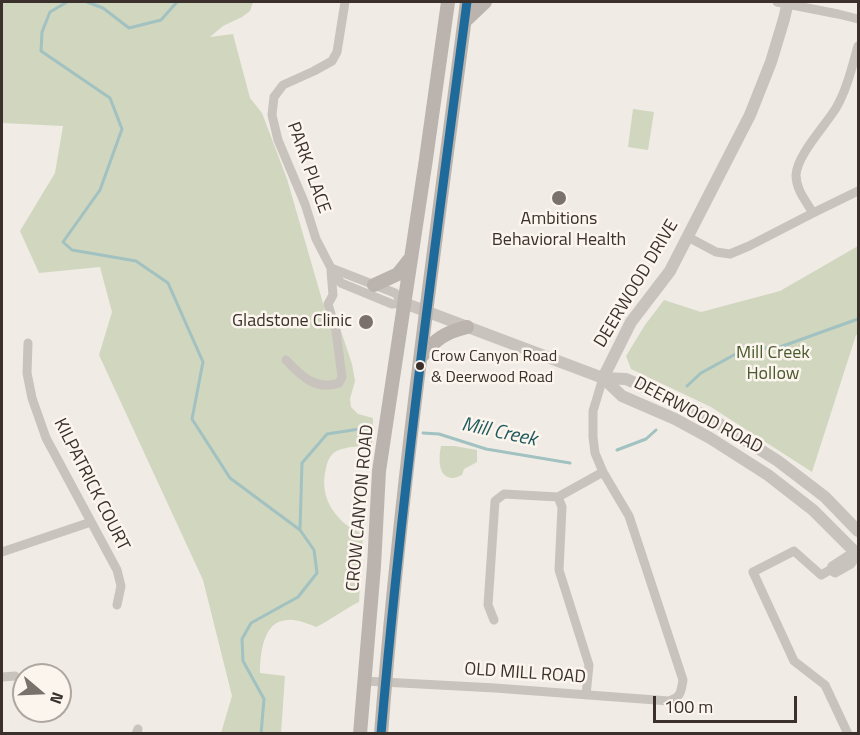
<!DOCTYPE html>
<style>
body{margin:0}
#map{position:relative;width:860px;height:735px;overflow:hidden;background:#f0ebe5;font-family:"Titillium Web",sans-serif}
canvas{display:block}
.frame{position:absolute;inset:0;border:3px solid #3b302b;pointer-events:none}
.north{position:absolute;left:12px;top:663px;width:60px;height:60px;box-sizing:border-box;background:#fbf5ee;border:2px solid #aea6a0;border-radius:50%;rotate:109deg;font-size:16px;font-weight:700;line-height:24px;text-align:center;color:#3b302b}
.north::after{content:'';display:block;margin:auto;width:21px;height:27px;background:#7a716c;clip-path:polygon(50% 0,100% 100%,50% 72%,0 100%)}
.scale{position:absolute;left:653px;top:696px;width:144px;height:27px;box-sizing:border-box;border:3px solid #3b302b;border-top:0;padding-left:8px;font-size:18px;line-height:21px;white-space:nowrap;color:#3b302b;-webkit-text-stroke:4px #fbf5ee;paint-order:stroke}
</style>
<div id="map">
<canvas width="860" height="735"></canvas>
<div class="frame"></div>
<div class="north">N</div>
<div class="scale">100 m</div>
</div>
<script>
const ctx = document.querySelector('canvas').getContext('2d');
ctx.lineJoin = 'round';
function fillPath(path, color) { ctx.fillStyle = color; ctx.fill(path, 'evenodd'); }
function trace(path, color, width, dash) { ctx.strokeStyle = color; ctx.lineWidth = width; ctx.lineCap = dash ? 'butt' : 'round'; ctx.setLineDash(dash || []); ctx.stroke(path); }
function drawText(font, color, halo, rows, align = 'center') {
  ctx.font = font + ' "Titillium Web",sans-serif'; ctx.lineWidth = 5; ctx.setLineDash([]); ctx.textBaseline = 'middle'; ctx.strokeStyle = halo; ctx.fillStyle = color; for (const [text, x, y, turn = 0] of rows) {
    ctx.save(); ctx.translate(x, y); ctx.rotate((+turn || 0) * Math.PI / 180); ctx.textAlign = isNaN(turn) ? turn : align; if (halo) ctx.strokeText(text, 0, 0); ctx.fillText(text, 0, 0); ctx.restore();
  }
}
const green = new Path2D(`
 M2 2H253L250 11 242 17 223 26 210 37 233 34 250 98 262 113 287 179 325 310 339 325 352 364 355 381 350 399 351 407 358 414 373 418 372 447C360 446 345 446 335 452 330 455 327 462 326 468 321 487 326 505 340 519 346 526 354 530 363 534L359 602C344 609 331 620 316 627 308 624 297 619 288 620 263 620 260 654 260 673L285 676 281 733H221L232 696 203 580 99 355 112 312 100 267 39 273 20 231 55 173 63 126 3 123 2 120Z
 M633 109 654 112 648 150 628 147Z
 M858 246V334L856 335 812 472 711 407 631 369 626 356 645 325 664 300 701 312 780 291Z
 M441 446H454L477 450V462L464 469 462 475C459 476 455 478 452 478 437 477 439 456 441 446Z`);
const stream = new Path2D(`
 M67 2 50 12 42 32 41 51 110 98 122 129 100 190 63 242 72 250 136 261 168 283 203 362 192 419 230 478 300 530 314 550 317 573 298 597 251 623 242 639 243 661 264 699 261 734
 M87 2 103 8 129 28 161 20 177 2
 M687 386 701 373 743 350 780 347 858 319
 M423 433 439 434 486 449 570 463
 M617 450 646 439 656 430
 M300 529 302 463 327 434 366 428H373`);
const minor = new Path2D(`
 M345 2 337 52 332 61 314 71 283 85 274 97 272 115 278 140 305 204 316 239 331 268 341 283 392 304 404 303
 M777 2 838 14 858 19
 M813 213C806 201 796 190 796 175 797 155 825 126 836 108 847 89 852 67 858 46
 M688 237 716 252 730 254 749 246 813 213 858 191
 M331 268 395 293 404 303
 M28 343 27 373 32 398 46 438 117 570 121 586 117 605
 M286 360C301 376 316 391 339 383L342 377 336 331 328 304 333 295 331 271
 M558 497 562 507 559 570 589 665 586 695
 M2 552 91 522
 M830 570 835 573 851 564 858 554
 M494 620 488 605 495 501 504 494 558 497 603 472
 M2 677 15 676
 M364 681 495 688 669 701C681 697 681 692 683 680L629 516 603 472 595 453 593 437V411L603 378
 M136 734 138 729
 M848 734 825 685 794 661 753 572 794 551 821 575 830 570 832 566 849 555 855 557`);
const tertiary = new Path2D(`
 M404 303 603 378 626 379 683 404 718 423 778 461 825 497 858 531
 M603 378 631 322 670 271 750 115 771 62 784 19 788 2
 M603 378 622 396 675 419 710 438 768 475 813 510 858 555`);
const secondary = new Path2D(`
 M465 21 485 2
 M374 285 398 274 409 260
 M421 357C435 339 446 332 467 327
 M360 734 374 566 379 471 426 159 448 2
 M381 734C400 488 435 245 467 2`);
const bus1 = new Path2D(`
 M381 734C402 489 435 245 467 2`);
const markers = [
 [559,198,8,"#7a716c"],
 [366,322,8,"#7a716c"],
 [420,366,5,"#3b302b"]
];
const busNames = [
 ["Crow Canyon Road",431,357],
 ["& Deerwood Road",431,378]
];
const streetNames = [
 ["PARK PLACE",308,168,70],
 ["DEERWOOD DRIVE",637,284,-59],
 ["DEERWOOD ROAD",698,416,28],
 ["KILPATRICK COURT",91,485,63],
 ["CROW CANYON ROAD",361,508,-85],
 ["OLD MILL ROAD",525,674,4]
];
const poiNames = [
 ["Ambitions",559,220],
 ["Behavioral Health",559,241],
 ["Gladstone Clinic",352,322,"right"]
];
const parkNames = [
 ["Mill Creek",773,354],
 ["Hollow",773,375]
];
const waterNames = [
 ["Mill Creek",499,433,12]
];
fillPath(green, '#d1d6bf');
trace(stream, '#a1c2c1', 3);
trace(minor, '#c9c3be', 9);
trace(tertiary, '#c9c3be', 12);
trace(secondary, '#bab3ae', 14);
trace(bus1, '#1e6b9b', 9);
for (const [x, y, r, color] of markers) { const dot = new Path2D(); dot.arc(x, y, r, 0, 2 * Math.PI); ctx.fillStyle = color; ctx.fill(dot); trace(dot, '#fbf5ee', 2); }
drawText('16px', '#3b302b', '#fbf5ee', busNames, 'left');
drawText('18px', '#3b302b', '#fbf5ee', streetNames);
drawText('18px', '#3b302b', '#fbf5ee', poiNames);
drawText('18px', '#4a5a2e', '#fbf5ee', parkNames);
drawText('italic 20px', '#1f5a5e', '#fbf5ee', waterNames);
</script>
